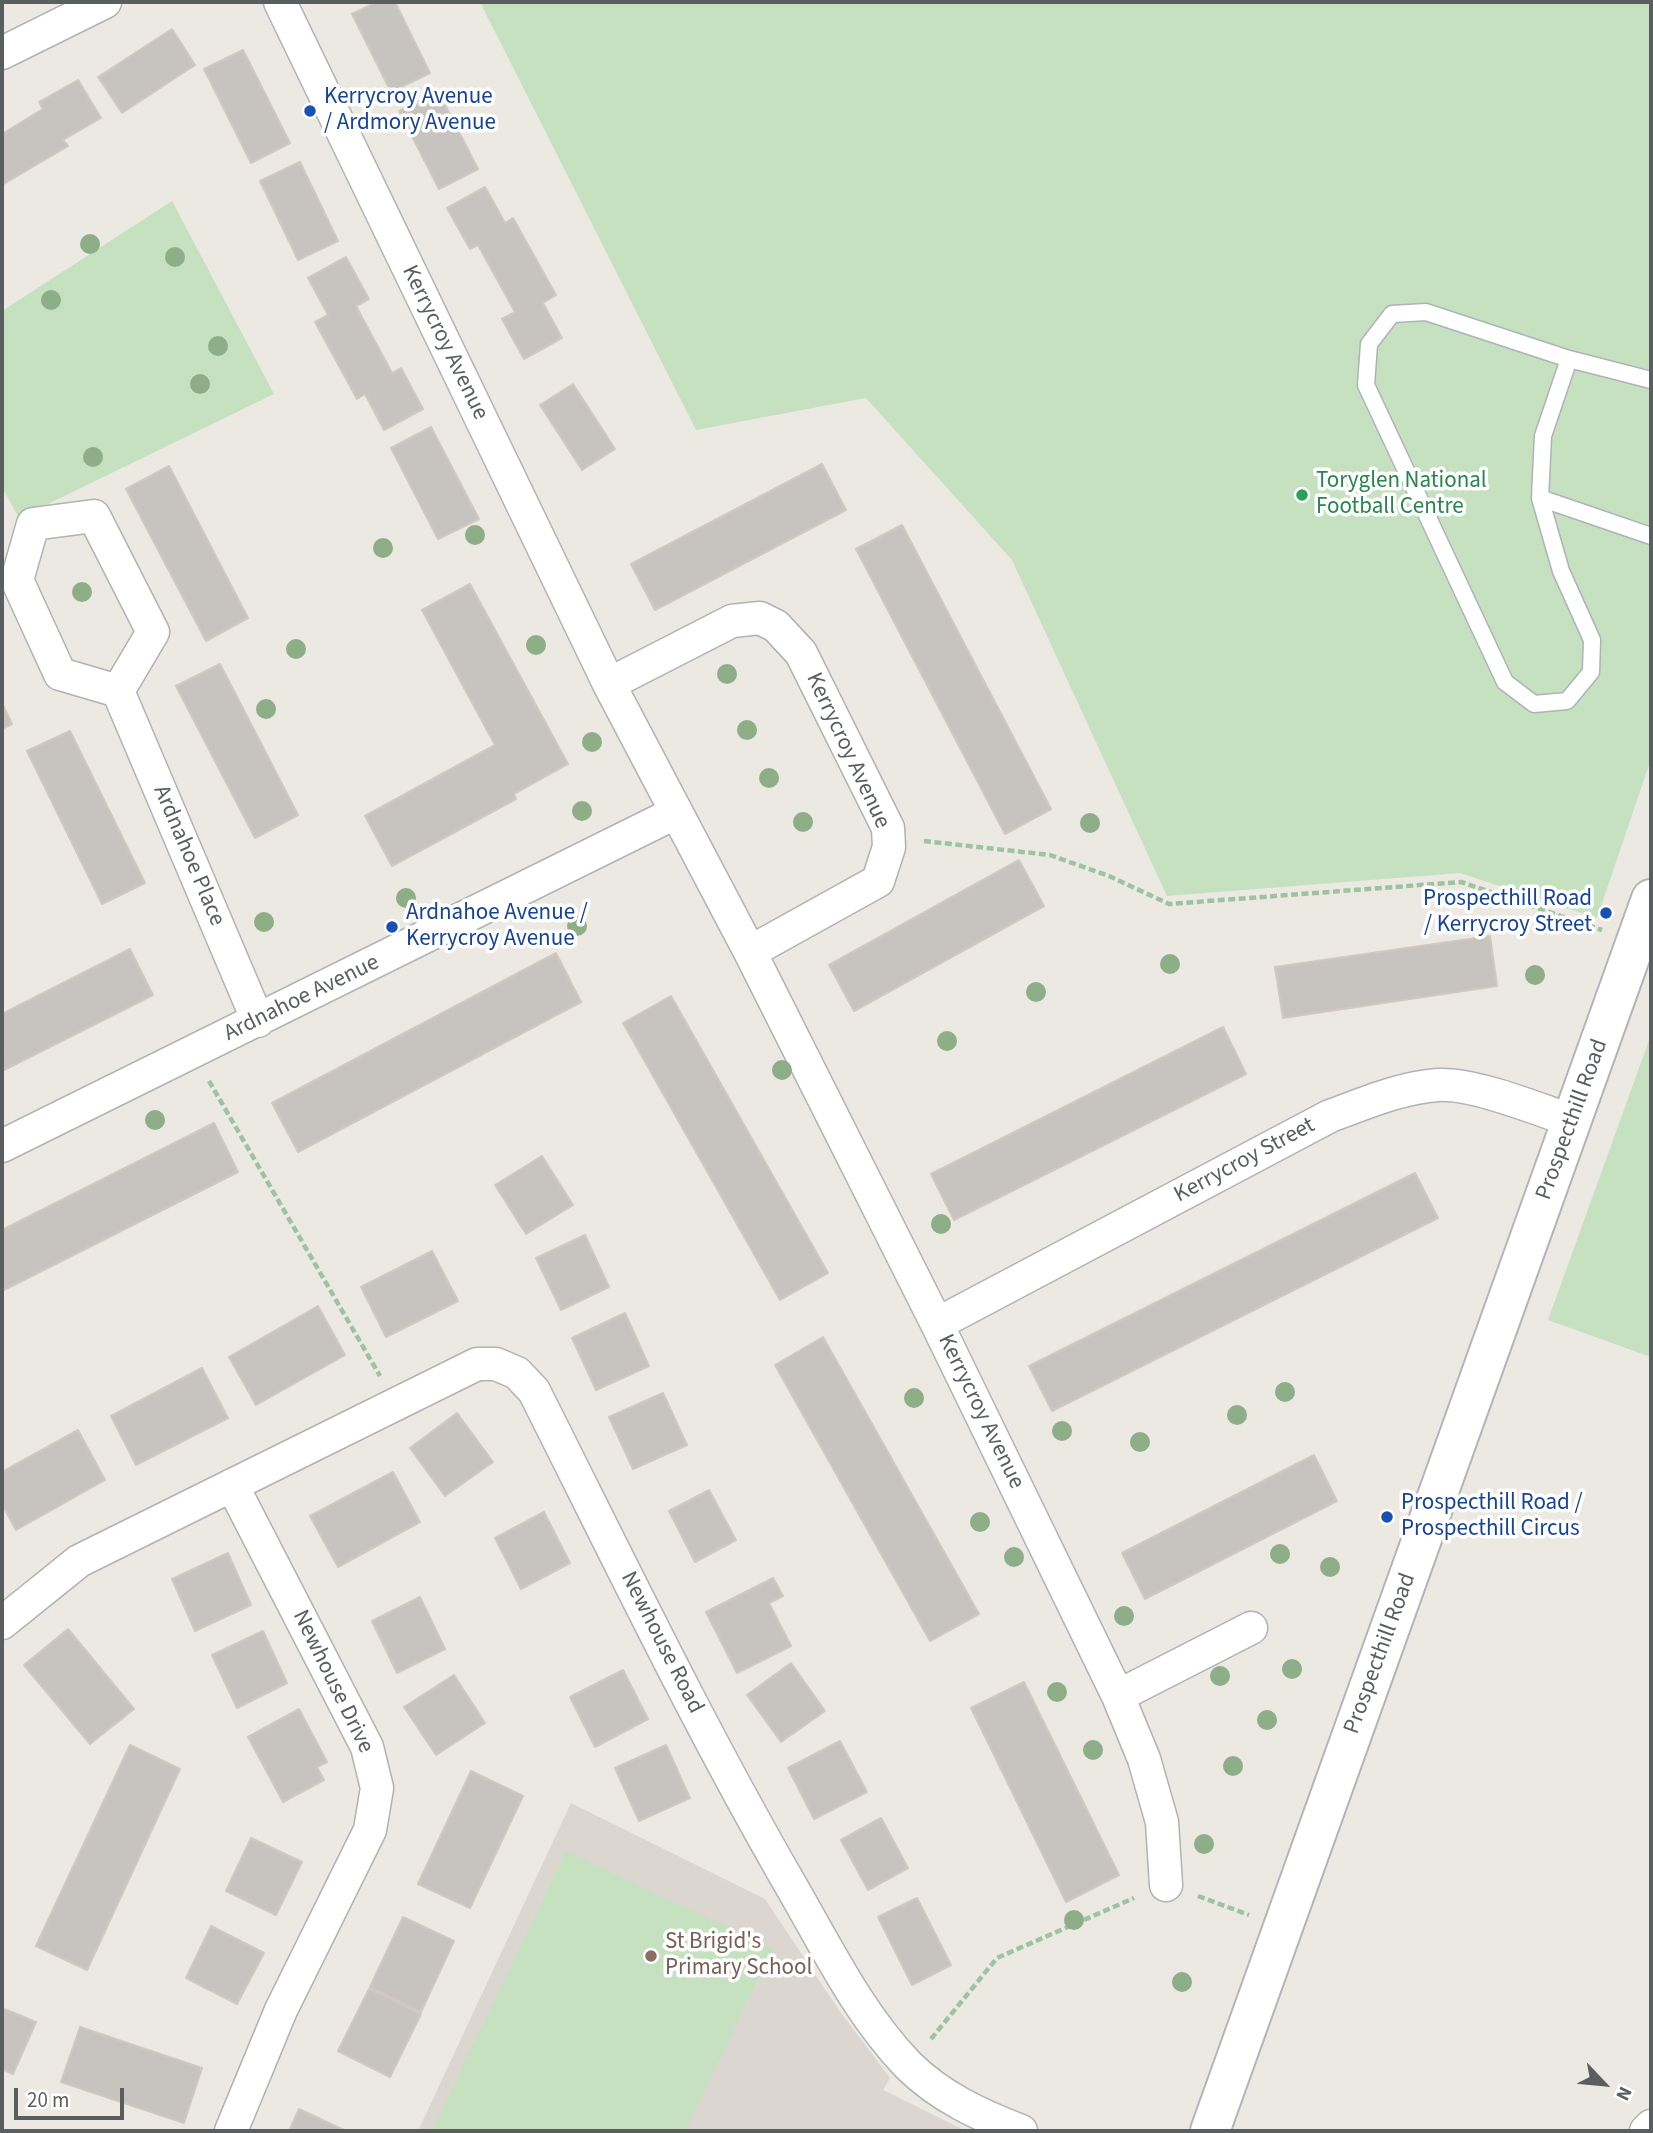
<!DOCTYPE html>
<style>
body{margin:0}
#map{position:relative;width:1653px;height:2133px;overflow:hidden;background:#ece8e2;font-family:"Source Sans 3",sans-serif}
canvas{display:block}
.frame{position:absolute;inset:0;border:4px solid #5a5e61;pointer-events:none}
.north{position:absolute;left:1569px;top:2049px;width:70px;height:70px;-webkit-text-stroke:5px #fff;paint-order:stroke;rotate:116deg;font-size:19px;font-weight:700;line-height:28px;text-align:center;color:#5a5e61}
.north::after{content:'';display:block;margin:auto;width:24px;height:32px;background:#5a5e61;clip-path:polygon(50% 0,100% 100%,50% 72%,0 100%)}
.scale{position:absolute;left:14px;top:2088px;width:110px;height:32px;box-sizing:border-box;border:4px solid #5a5e61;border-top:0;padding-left:9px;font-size:21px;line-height:24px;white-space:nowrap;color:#5a5e61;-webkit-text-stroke:5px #fff;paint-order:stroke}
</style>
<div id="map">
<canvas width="1653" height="2133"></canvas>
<div class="frame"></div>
<div class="north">N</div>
<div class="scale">20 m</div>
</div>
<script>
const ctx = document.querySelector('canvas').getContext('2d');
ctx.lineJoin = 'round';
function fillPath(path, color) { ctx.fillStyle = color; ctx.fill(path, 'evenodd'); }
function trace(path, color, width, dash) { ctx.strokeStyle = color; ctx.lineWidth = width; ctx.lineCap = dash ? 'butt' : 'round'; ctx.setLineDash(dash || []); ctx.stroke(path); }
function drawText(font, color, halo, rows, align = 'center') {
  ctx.font = font + ' "Source Sans 3",sans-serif'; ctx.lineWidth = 7; ctx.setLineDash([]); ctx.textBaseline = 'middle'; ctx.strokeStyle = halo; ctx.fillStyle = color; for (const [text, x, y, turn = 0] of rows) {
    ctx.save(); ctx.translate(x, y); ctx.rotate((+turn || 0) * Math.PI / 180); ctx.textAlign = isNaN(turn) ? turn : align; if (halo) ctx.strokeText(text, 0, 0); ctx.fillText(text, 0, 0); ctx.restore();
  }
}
const education = new Path2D(`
 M571 1803 765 1899 841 2013 890 2078 883 2090 966 2131H418Z`);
const green = new Path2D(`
 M480 2H1651V759L1597 918 1460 873 1167 896 1012 560 866 398 696 430Z
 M172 201 274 394 19 518 2 487V311Z
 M1651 1035V1357L1548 1320Z
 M566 1851 772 1949 685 2131H432Z`);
const building = new Path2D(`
 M377 2H395L430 73 391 92 352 14Z
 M172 29 195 65 122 113 98 77Z
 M243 50 290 143 251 163 204 69Z
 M78 80 101 118 63 140 68 146 2 185V134L43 109 39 102Z
 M438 91 478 169 439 189 399 111Z
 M300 162 338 241 298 260 260 181Z
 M485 187 505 223 513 218 556 295 543 303 562 338 524 359 502 319 515 312 478 245 470 249 447 208Z
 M346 257 369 299 356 306 392 373 401 368 423 409 384 430 365 394 357 399 315 322 328 315 308 278Z
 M573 384 615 449 582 470 540 405Z
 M431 427 479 519 438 539 391 448Z
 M822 464 846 510 655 610 631 564Z
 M169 466 248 618 206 641 126 489Z
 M902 525 1051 809 1005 834 856 549Z
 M470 584 568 764 514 794 516 799 392 866 365 816 495 745 422 610Z
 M220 664 298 815 255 838 176 686Z
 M2 703 12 724 2 729Z
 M70 731 145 883 102 904 27 751Z
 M1019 860 1044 906 854 1011 829 965Z
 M1490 936 1497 986 1283 1018 1275 967Z
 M130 949 153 995 4 1070 2 1014Z
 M556 953 581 1002 298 1152 272 1103Z
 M671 996 828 1273 780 1300 623 1023Z
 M1223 1027 1246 1074 954 1220 931 1174Z
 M214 1123 238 1172 2 1291V1230Z
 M542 1156 573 1205 526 1234 495 1185Z
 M1415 1173 1438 1218 1052 1411 1029 1366Z
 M585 1235 609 1287 561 1310 536 1258Z
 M432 1251 458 1301 386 1337 361 1287Z
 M318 1306 345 1355 256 1405 229 1357Z
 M625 1313 649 1366 596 1390 572 1338Z
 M823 1337 979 1614 930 1641 775 1365Z
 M202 1368 228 1418 136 1465 111 1416Z
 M663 1393 687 1445 633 1469 609 1417Z
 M457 1413 493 1462 445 1496 410 1448Z
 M78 1430 105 1480 16 1530 2 1504V1472Z
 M1314 1455 1337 1501 1145 1599 1122 1553Z
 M393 1472 420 1522 338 1567 310 1516Z
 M709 1490 736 1540 695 1562 669 1511Z
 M544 1512 570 1563 521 1589 495 1538Z
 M228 1553 251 1605 195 1631 172 1579Z
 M773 1578 783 1596 769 1603 791 1646 737 1673 706 1612Z
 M420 1597 445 1649 397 1673 372 1621Z
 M68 1629 134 1709 90 1744 24 1665Z
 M263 1631 287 1683 237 1708 212 1655Z
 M791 1663 825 1711 781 1742 747 1695Z
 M623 1670 648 1719 595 1747 570 1697Z
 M454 1675 485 1723 436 1755 404 1707Z
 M1024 1682 1119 1875 1066 1902 971 1708Z
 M299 1709 327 1762 317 1767 324 1780 283 1802 248 1737Z
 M840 1741 867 1792 814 1819 788 1768Z
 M130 1745 180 1769 87 1970 36 1946Z
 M666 1745 690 1798 639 1821 615 1768Z
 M471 1771 523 1796 470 1908 418 1884Z
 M881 1818 908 1868 868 1890 841 1840Z
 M251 1838 302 1862 276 1915 226 1891Z
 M917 1898 951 1965 912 1985 878 1917Z
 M403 1917 454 1941 421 2012 370 1987Z
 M211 1926 264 1953 237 2004 186 1978Z
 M369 1989 421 2014 390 2077 338 2051Z
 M2 2008 36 2022 13 2074 2 2069Z
 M80 2027 202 2068 184 2123 61 2082Z
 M299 2109 346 2131H289Z`);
const path = new Path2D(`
 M924 841 1050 855 1109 876 1169 904 1461 882 1602 930
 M209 1081 380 1376
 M1198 1896 1249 1915
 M931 2039 997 1958 1134 1898`);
const service = new Path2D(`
 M1569 359 1543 436 1540 498 1651 536
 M1540 498 1561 571 1592 640 1591 672 1567 701 1534 704 1505 682 1366 385 1369 344 1392 314 1426 312 1569 359 1651 380`);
const minor = new Path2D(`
 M280 2 609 684 750 952 937 1324 1118 1696 1144 1759 1162 1822 1166 1885
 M2 53 105 2
 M609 684 732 621 760 618 776 626 801 653 888 828 889 847 878 881 750 952
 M118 691 153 632 94 516 33 524 17 580 60 674 118 691 258 1021
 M2 1146 675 813
 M937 1324 1330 1116C1366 1103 1399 1088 1438 1085 1474 1083 1537 1109 1573 1121
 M2 1623 79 1561 477 1364H496L517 1373 534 1391C617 1556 697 1723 790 1884 826 1946 858 2013 908 2065 940 2097 980 2115 1021 2131
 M1118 1696 1251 1628
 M231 2131 281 2010 370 1830 377 1788 367 1747 232 1485
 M1646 2131 1651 2126`);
const secondary = new Path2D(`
 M1210 2131 1651 899`);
const trees = [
 [90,244],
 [175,257],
 [51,300],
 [218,346],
 [200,384],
 [93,457],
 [475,535],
 [383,548],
 [82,592],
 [536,645],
 [296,649],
 [727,674],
 [266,709],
 [747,730],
 [592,742],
 [769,778],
 [582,811],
 [803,822],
 [1090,823],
 [406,898],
 [264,922],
 [577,926],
 [1170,964],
 [1535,975],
 [1036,992],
 [947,1041],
 [782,1070],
 [155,1120],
 [941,1224],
 [1285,1392],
 [914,1398],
 [1237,1415],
 [1062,1431],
 [1140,1442],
 [980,1522],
 [1280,1554],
 [1014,1557],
 [1330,1567],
 [1124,1616],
 [1292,1669],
 [1220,1676],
 [1057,1692],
 [1267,1720],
 [1093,1750],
 [1233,1766],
 [1204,1844],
 [1074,1920],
 [1182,1982]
];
const markers = [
 [310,111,7,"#1a4fb4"],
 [1302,495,7,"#2e9e5b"],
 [1606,913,7,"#1a4fb4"],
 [392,927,7,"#1a4fb4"],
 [1387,1517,7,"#1a4fb4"],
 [651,1956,7,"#8d6e63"]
];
const transitNames = [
 ["Kerrycroy Avenue",324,98],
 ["/ Ardmory Avenue",324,124],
 ["Prospecthill Road",1592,900,"right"],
 ["/ Kerrycroy Street",1592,926,"right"],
 ["Ardnahoe Avenue /",406,914],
 ["Kerrycroy Avenue",406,940],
 ["Prospecthill Road /",1401,1504],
 ["Prospecthill Circus",1401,1530]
];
const streetNames = [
 ["Kerrycroy Avenue",444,343,64],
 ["Kerrycroy Avenue",847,751,65],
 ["Ardnahoe Place",188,856,67],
 ["Ardnahoe Avenue",302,999,-26],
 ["Prospecthill Road",1573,1120,-70],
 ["Kerrycroy Street",1245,1161,-28],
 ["Kerrycroy Avenue",980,1412,64],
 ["Newhouse Road",661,1643,63],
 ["Prospecthill Road",1381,1654,-70],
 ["Newhouse Drive",332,1682,64]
];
const leisureNames = [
 ["Toryglen National",1316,482],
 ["Football Centre",1316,508]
];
const educationNames = [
 ["St Brigid's",665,1943],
 ["Primary School",665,1969]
];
fillPath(education, '#dbd7d0');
fillPath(green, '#c5e1c0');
fillPath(building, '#c7c3bf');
trace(building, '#d0c9c1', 2);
trace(service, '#afb3b6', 19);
trace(minor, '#afb3b6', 35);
trace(secondary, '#b1b5b8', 42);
trace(path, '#9cc4a1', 4.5, [7, 3.5]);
trace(service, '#fff', 16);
trace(minor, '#fff', 32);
trace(secondary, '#fff', 38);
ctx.fillStyle = '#8eae87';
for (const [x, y] of trees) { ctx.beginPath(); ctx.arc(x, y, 10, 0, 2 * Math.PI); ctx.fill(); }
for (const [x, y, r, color] of markers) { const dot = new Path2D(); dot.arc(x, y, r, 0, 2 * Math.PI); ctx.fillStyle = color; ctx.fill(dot); trace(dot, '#fff', 2.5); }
drawText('23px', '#164399', '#fff', transitNames, 'left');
drawText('23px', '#5a5e61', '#fff', streetNames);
drawText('23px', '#27864d', '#fff', leisureNames, 'left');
drawText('23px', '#785e54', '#fff', educationNames, 'left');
</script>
